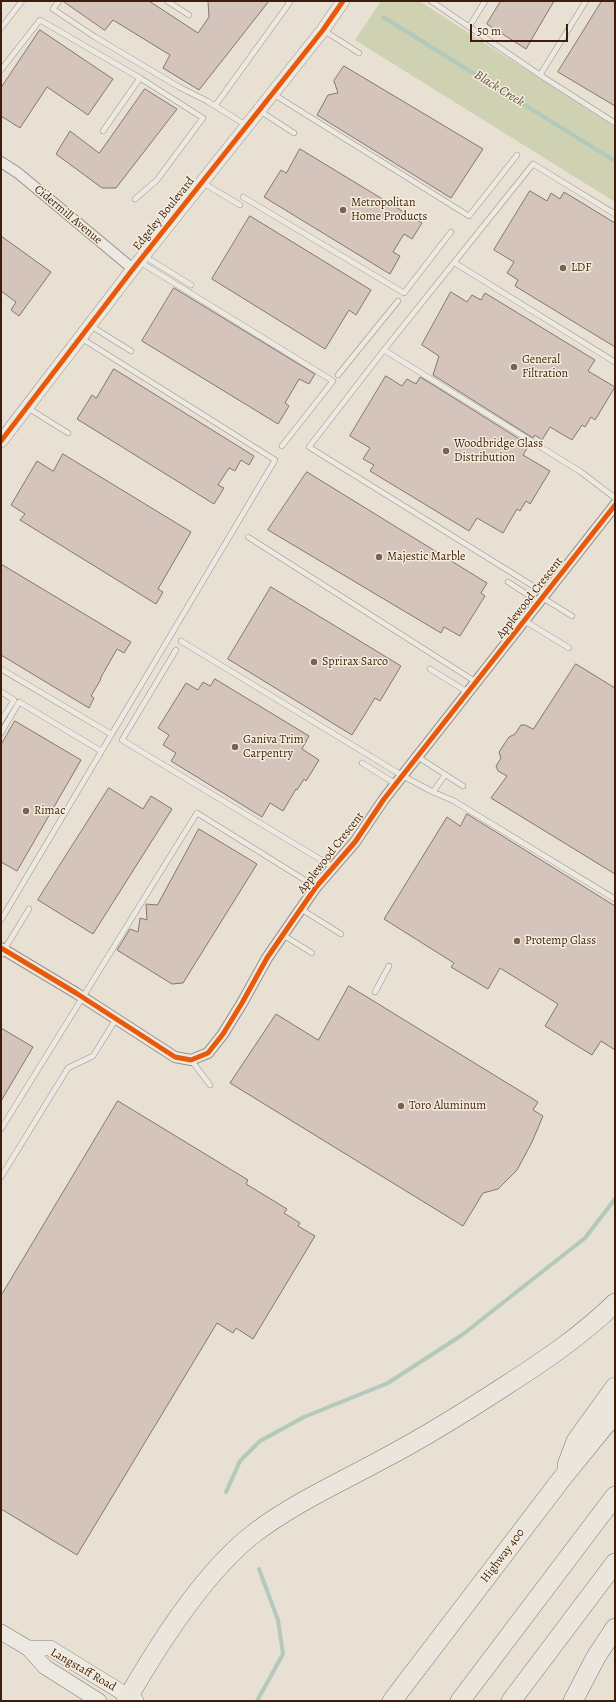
<!DOCTYPE html>
<style>
body{margin:0}
#map{position:relative;width:616px;height:1702px;overflow:hidden;background:#e7e0d3;font-family:Alegreya,serif}
canvas{display:block}
.frame{position:absolute;inset:0;border:2px solid #3e1e0b;pointer-events:none}
.scale{position:absolute;left:470px;top:24px;width:98px;height:18px;box-sizing:border-box;border:2px solid #3e1e0b;border-top:0;padding-left:5px;font-size:12px;line-height:14px;white-space:nowrap;color:#3e1e0b;-webkit-text-stroke:3px #f5eddd;paint-order:stroke}
</style>
<div id="map">
<canvas width="616" height="1702"></canvas>
<div class="frame"></div>
<div class="scale">50 m</div>
</div>
<script>
const ctx = document.querySelector('canvas').getContext('2d');
ctx.lineJoin = 'round';
function fillPath(path, color) { ctx.fillStyle = color; ctx.fill(path, 'evenodd'); }
function trace(path, color, width, dash) { ctx.strokeStyle = color; ctx.lineWidth = width; ctx.lineCap = dash ? 'butt' : 'round'; ctx.setLineDash(dash || []); ctx.stroke(path); }
function drawText(font, color, halo, rows, align = 'center') {
  ctx.font = font + ' Alegreya,serif'; ctx.lineWidth = 3; ctx.setLineDash([]); ctx.textBaseline = 'middle'; ctx.strokeStyle = halo; ctx.fillStyle = color; for (const [text, x, y, turn = 0] of rows) {
    ctx.save(); ctx.translate(x, y); ctx.rotate((+turn || 0) * Math.PI / 180); ctx.textAlign = isNaN(turn) ? turn : align; if (halo) ctx.strokeText(text, 0, 0); ctx.fillText(text, 0, 0); ctx.restore();
  }
}
const green = new Path2D(`
 M381 1H419L615 127V202L355 40Z`);
const stream = new Path2D(`
 M383 17 615 161
 M226 1492 240 1461 260 1441 304 1417 388 1383 462 1335 585 1238 615 1199
 M257 1701 283 1654 278 1620 259 1569`);
const building = new Path2D(`
 M63 1H149L198 33 209 17 208 1H269L199 90 163 68 170 55 113 20 105 30Z
 M501 1H554L526 49 487 24Z
 M602 1H615V106L558 72Z
 M40 30 113 79 88 115 47 87 20 128 1 116V88Z
 M344 66 483 149 451 198 317 115 328 95 338 93 334 81Z
 M145 89 177 109 116 188H102L56 154 70 131 99 153Z
 M300 149 422 223 412 239 404 234 393 252 400 256 390 274 264 197 281 170 286 173Z
 M530 191 547 201 551 193 560 199 564 192 615 223V347L515 286 518 280 507 273 514 262 494 250Z
 M250 216 371 290 356 315 349 310 325 349 212 279Z
 M1 236 51 272 19 316 11 310 16 302 1 291Z
 M174 288 315 374 309 384 299 379 285 403 289 406 278 424 142 341Z
 M451 292 467 302 472 295 481 300 485 293 595 360 588 371 615 387 595 420 591 417 585 427 582 425 572 440 550 427 542 440 535 435 533 438 433 375 439 356 422 345Z
 M114 369 254 456 249 465 241 460 235 471 229 468 218 485 224 488 214 504 77 419 92 395 96 398Z
 M386 376 402 386 407 379 416 384 420 377 430 383 529 445 523 455 550 471 530 504 526 501 520 511 517 509 503 533 477 518 469 531 370 471 374 465 363 459 370 448 350 436Z
 M63 454 191 532 158 589 163 592 156 604 20 520 25 514 11 505 37 461 53 471Z
 M307 472 487 583 481 593 485 596 460 636 444 627 441 633 268 530Z
 M1 564 131 642 124 653 117 649 100 679H101L91 696 94 698 89 708 1 655Z
 M271 587 401 666 380 701 375 698 352 735 228 659Z
 M576 664 615 688V874L491 798 507 776 498 771 496 766 501 758 499 752 509 737 515 734 521 725H525L533 729Z
 M215 679 309 736 302 749 319 760 306 781 304 779 297 790 296 789 283 811 270 803 262 817 171 761 176 753 163 745 169 735 158 728 186 683 198 690 203 682 210 686Z
 M15 721 81 760 17 871 1 862V745Z
 M109 788 143 809 151 796 172 809 93 934 38 900Z
 M467 814 615 906V1050L601 1041 592 1055 545 1026 558 1004 500 968 488 989 451 967 454 963 384 919 447 817 460 826Z
 M199 829 257 864 183 983 172 984 117 950 130 929 138 932 140 918 147 920 146 904 157 905Z
 M349 986 538 1102 533 1110 543 1116 532 1142 517 1170 498 1189 483 1193 463 1226 230 1083 276 1014 318 1040Z
 M1 1028 33 1047 1 1101Z
 M118 1101 248 1180 246 1184 287 1209 284 1213 300 1223 298 1226 315 1236 253 1339 236 1328 233 1333 217 1323 77 1555 1 1509V1296Z`);
const service = new Path2D(`
 M59 1 53 9 95 37 179 87 207 101 246 125
 M167 1 189 15
 M431 1 540 75
 M586 1 540 75 615 123
 M469 27 485 1
 M1 28 22 1
 M323 30 359 53
 M1 70 40 20 140 78 203 118 157 180 135 199
 M273 94 469 216 517 155
 M215 106 290 2 288 1
 M260 111 294 133
 M103 131 140 78
 M203 183 240 205
 M243 197 404 293 451 232
 M144 256 191 285
 M140 262 333 381 282 446
 M455 263 615 362
 M91 326 131 351
 M384 350 581 472 615 498
 M338 375 398 301
 M28 408 68 433
 M248 537 476 682
 M508 582 539 602
 M546 594 309 447 384 350 533 164 615 214
 M543 598 572 616
 M525 621 569 648
 M181 641 403 776 433 792 454 801 615 899
 M176 650 122 740 333 867
 M1 669 111 734
 M430 669 469 693
 M1 692 14 700 1 721
 M1 733 19 702 101 751
 M418 757 463 786
 M362 763 396 784
 M433 792 445 775
 M301 909 341 934
 M1 920 275 460 81 338
 M283 935 312 953
 M1 955 29 909
 M375 992 389 966
 M191 1060 210 1085
 M1 1129 197 813 316 887
 M1 1177 68 1068 93 1056 116 1019`);
const minor = new Path2D(`
 M1 162 18 173 133 269
 M1 948 76 993 175 1057 191 1060 208 1053 223 1034 242 1003 267 958 291 923 316 887 355 842 384 799 615 505`);
const tertiary = new Path2D(`
 M1 441 133 269 323 30 343 1`);
const secondary = new Path2D(`
 M1 1632 28 1648 45 1667 99 1701
 M28 1648H50L136 1701`);
const motorway = new Path2D(`
 M567 1465 576 1441 615 1387
 M126 1701C158 1645 202 1575 252 1535 290 1505 341 1482 383 1459 425 1437 465 1412 505 1386 544 1361 581 1336 615 1303
 M392 1701 563 1477 615 1413
 M460 1701 615 1496
 M511 1701 615 1563
 M573 1701 596 1657 615 1628`);
const cycleway = new Path2D(`
 M1 441 133 269 323 30 343 1
 M1 948 76 993 175 1057 191 1060 208 1053 223 1034 242 1003 267 958 291 923 316 887 355 842 384 799 615 505`);
const markers = [
 [343,210,4,"#796251"],
 [563,268,4,"#796251"],
 [514,367,4,"#796251"],
 [446,451,4,"#796251"],
 [379,557,4,"#796251"],
 [314,662,4,"#796251"],
 [235,747,4,"#796251"],
 [26,811,4,"#796251"],
 [517,941,4,"#796251"],
 [401,1106,4,"#796251"]
];
const poiNames = [
 ["Metropolitan",351,203],
 ["Home Products",351,217],
 ["LDF",571,268],
 ["General",522,360],
 ["Filtration",522,374],
 ["Woodbridge Glass",454,444],
 ["Distribution",454,458],
 ["Majestic Marble",387,557],
 ["Sprirax Sarco",322,662],
 ["Ganiva Trim",243,740],
 ["Carpentry",243,754],
 ["Rimac",34,811],
 ["Protemp Glass",525,941],
 ["Toro Aluminum",409,1106]
];
const streetNames = [
 ["Edgeley Boulevard",164,214,-51],
 ["Cidermill Avenue",68,215,40],
 ["Applewood Crescent",530,598,-52],
 ["Applewood Crescent",331,853,-52],
 ["Highway 400",503,1556,-53],
 ["Langstaff Road",83,1670,30]
];
const waterNames = [
 ["Black Creek",499,89,32]
];
fillPath(green, '#ced1b2');
trace(stream, '#b2c9bb', 4);
fillPath(building, '#d4c4bb');
trace(building, '#81786e', 1);
trace(service, '#9a9288', 6);
trace(minor, '#9a9288', 12);
trace(tertiary, '#9a9288', 14);
trace(secondary, '#81786e', 16);
trace(motorway, '#81786e', 20);
trace(service, '#ece8e2', 5);
trace(minor, '#ece8e2', 10);
trace(tertiary, '#ece8e2', 13);
trace(secondary, '#ece8e2', 15);
trace(motorway, '#eae5dd', 19);
trace(cycleway, '#e8590c', 5);
for (const [x, y, r, color] of markers) { const dot = new Path2D(); dot.arc(x, y, r, 0, 2 * Math.PI); ctx.fillStyle = color; ctx.fill(dot); trace(dot, '#f5eddd', 1.5); }
drawText('12px', '#3e1e0b', '#f5eddd', poiNames, 'left');
drawText('12px', '#3e1e0b', '#f5eddd', streetNames);
drawText('italic 13px', '#5a4e3d', '#f5eddd', waterNames);
</script>
